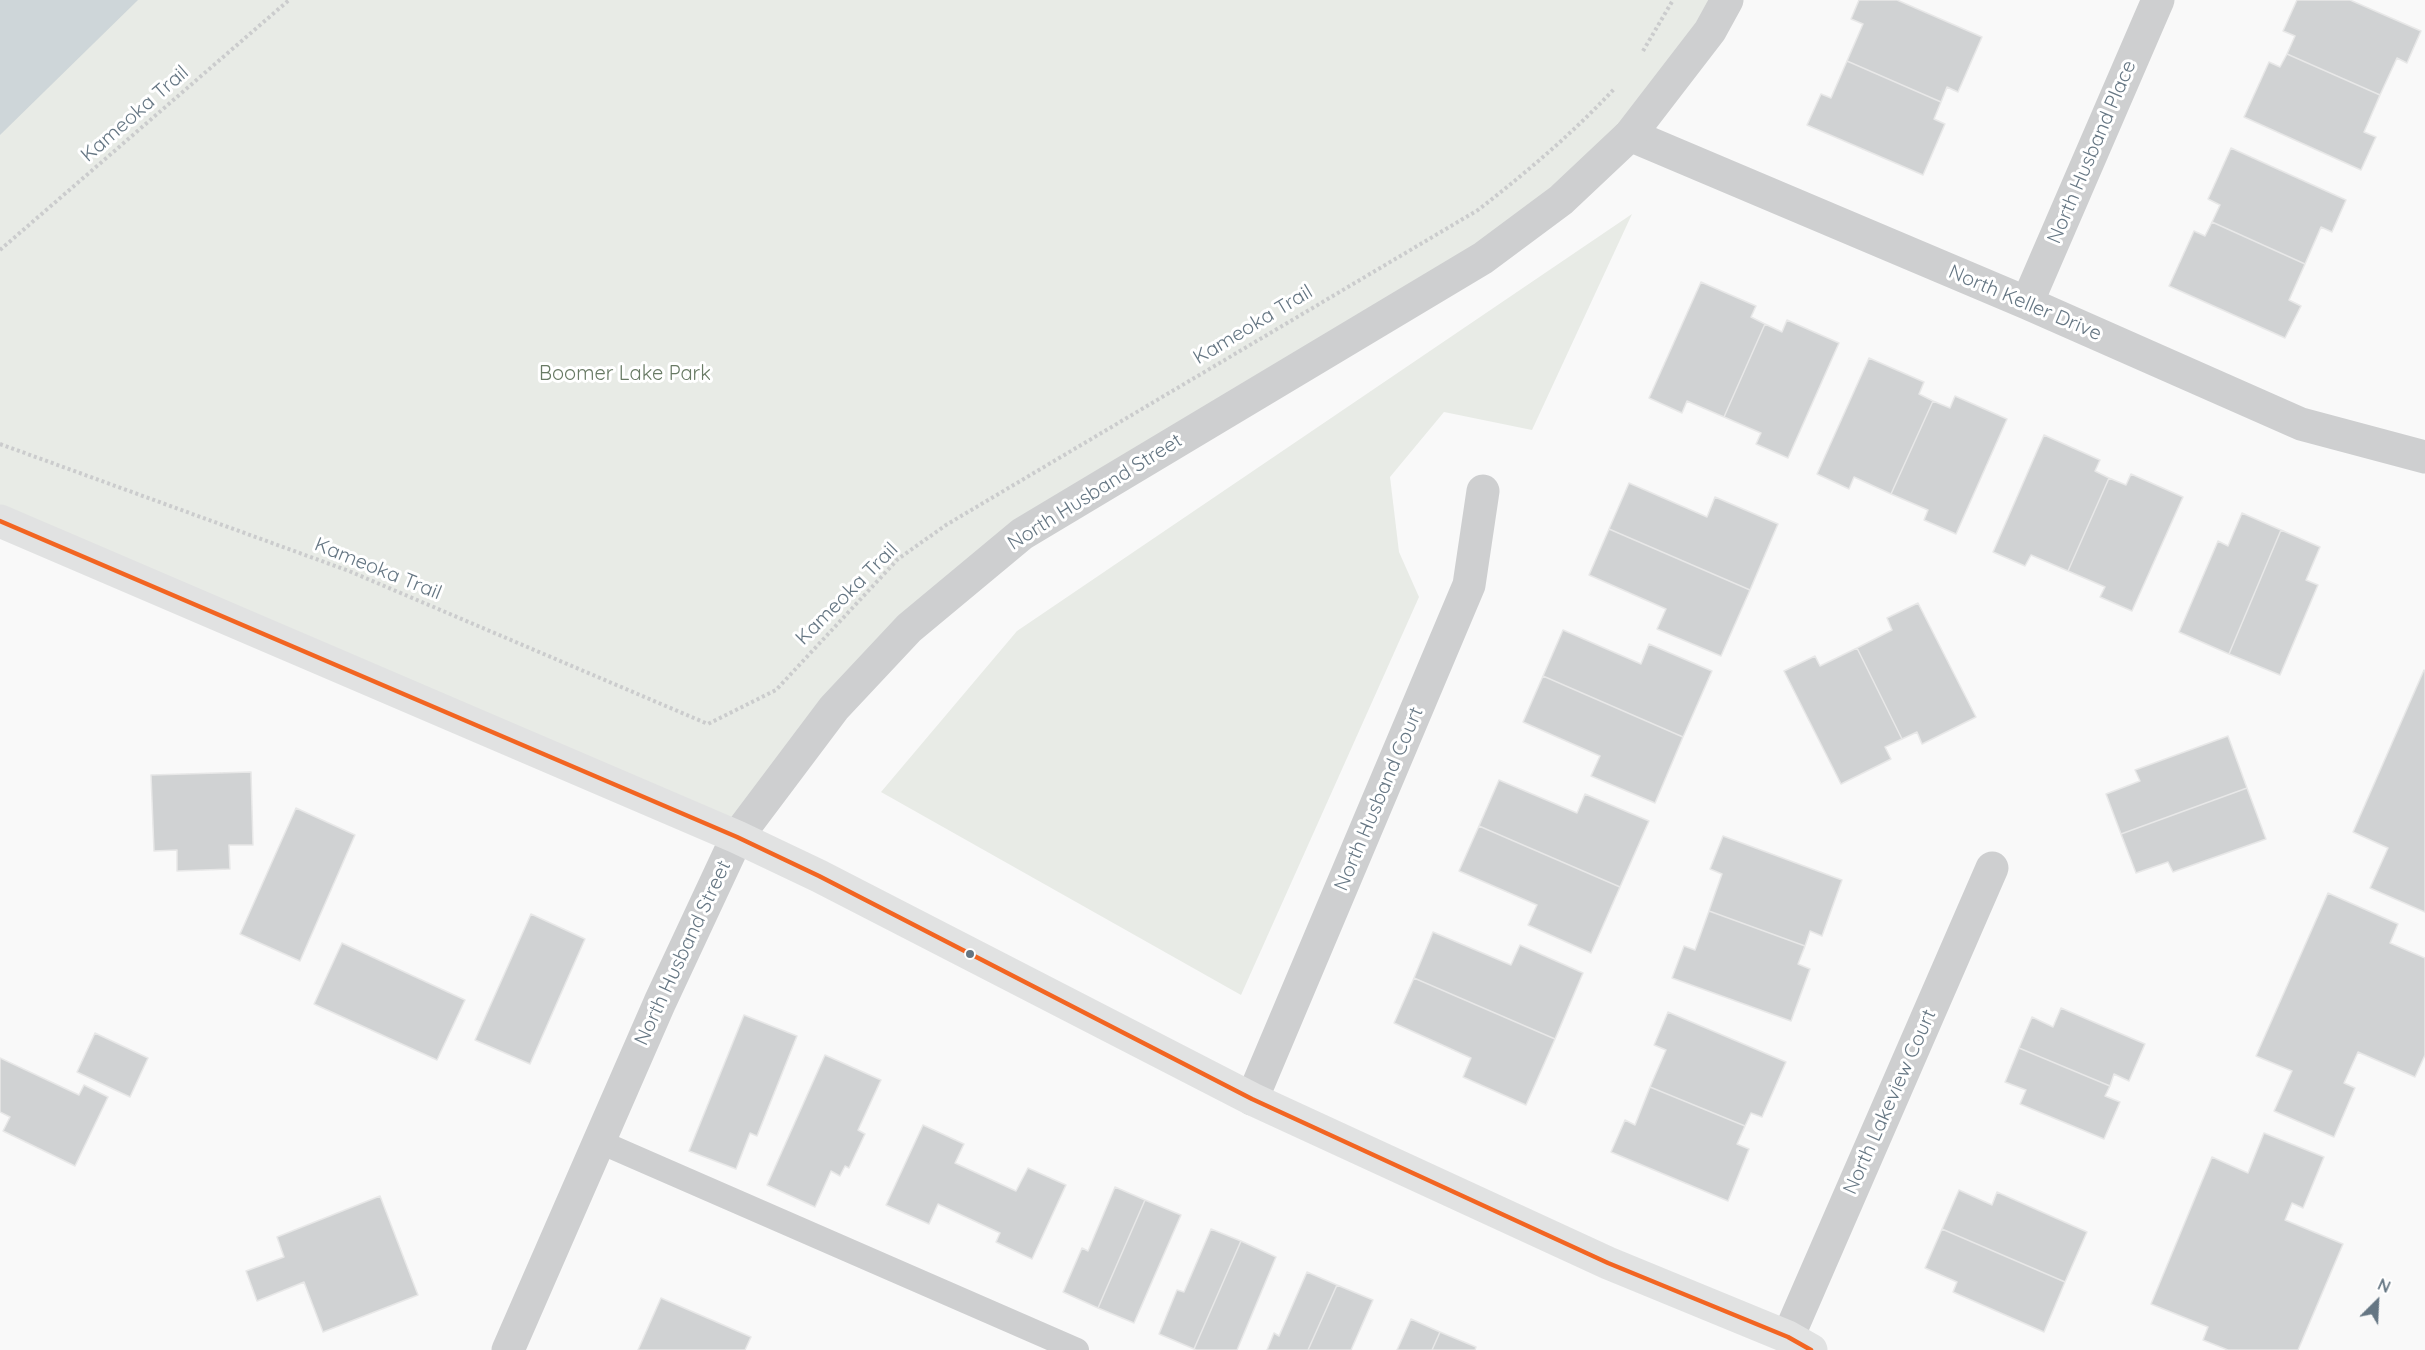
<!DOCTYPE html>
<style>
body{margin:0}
#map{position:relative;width:2425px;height:1350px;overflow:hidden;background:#f9f9f9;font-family:Quicksand,sans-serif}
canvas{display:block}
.north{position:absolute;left:2347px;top:1272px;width:60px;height:60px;-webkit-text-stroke:4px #fff;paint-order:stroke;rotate:24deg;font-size:16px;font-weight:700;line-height:24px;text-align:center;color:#657683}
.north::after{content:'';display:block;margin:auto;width:21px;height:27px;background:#657683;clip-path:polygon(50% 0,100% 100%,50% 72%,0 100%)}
</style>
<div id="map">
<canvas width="2425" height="1350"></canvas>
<div class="north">N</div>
</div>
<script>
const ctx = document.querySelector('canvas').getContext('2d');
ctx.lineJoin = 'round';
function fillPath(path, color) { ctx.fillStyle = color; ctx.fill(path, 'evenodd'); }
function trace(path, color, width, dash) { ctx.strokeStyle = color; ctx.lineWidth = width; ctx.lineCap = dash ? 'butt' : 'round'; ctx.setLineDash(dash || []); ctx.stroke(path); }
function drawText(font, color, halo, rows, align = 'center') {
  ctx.font = font + ' Quicksand,sans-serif'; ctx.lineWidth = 6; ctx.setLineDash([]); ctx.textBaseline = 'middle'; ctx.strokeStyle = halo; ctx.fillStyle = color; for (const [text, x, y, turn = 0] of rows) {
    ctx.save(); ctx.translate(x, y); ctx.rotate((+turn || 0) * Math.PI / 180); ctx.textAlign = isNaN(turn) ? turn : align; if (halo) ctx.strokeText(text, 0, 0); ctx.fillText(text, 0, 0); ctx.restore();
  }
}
const green = new Path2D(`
 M0 0H1724L1560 195 1020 531 736 831 0 510Z
 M1632 214 1532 430 1444 412 1390 477 1399 552 1419 597 1241 995 881 792 1017 631Z`);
const water = new Path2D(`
 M0 0H138L0 135Z`);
const building = new Path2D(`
 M1859 0H1897L1982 37 1958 92 1947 87 1941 102 1847 61 1863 24 1851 19Z
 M2297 0H2350L2421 31 2407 63 2397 58 2380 95 2287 54 2295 36 2283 31Z
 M2287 54 2380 95 2364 132 2376 137 2361 170 2244 117 2269 62 2280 67Z
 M1847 61 1941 102 1934 119 1945 124 1923 175 1807 125 1821 94 1831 98Z
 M2231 148 2346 200 2332 232 2321 227 2305 264 2212 222 2220 205 2208 199Z
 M2212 222 2305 264 2289 300 2301 306 2285 338 2169 286 2194 231 2205 236Z
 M1701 282 1756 306 1751 317 1765 324 1724 417 1687 401 1682 413 1649 398Z
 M1787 320 1839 343 1788 458 1756 444 1761 433 1724 417 1765 324 1782 332Z
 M1869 358 1924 382 1919 394 1933 401 1891 494 1854 477 1849 489 1817 474Z
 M1955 396 2007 419 1956 534 1924 520 1928 510 1891 494 1933 401 1950 408Z
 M2044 435 2100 460 2095 471 2109 478 2068 571 2031 555 2025 566 1993 552Z
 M2131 474 2183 497 2132 611 2100 597 2105 587 2068 571 2109 478 2126 485Z
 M1629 483 1707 517 1715 497 1778 524 1750 590 1609 529Z
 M2242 513 2281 530 2229 654 2179 632 2218 541 2228 546Z
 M1609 529 1750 590 1721 656 1657 629 1666 609 1589 575Z
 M2281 530 2320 547 2306 580 2318 585 2280 675 2229 654Z
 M1918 603 1976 717 1922 744 1917 732 1902 739 1857 648 1892 630 1887 618Z
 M1563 630 1641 664 1649 644 1712 671 1683 737 1543 676Z
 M1857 648 1902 739 1885 747 1891 759 1841 784 1784 671 1815 656 1820 666Z
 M2424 670 2425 671V912L2370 888 2388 848 2353 832Z
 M1543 676 1683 737 1655 803 1591 776 1600 756 1523 722Z
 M2228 736 2247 788 2121 834 2106 794 2140 781 2135 770Z
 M251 772 253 845H229L230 869 177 871V850L154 851 151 775Z
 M1499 780 1577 813 1585 794 1649 821 1620 887 1479 826Z
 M2247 788 2266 839 2173 872 2168 862 2136 873 2121 834Z
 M296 808 355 835 300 961 240 934Z
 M1479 826 1620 887 1591 953 1528 925 1537 905 1459 871Z
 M1723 836 1842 880 1822 936 1810 931 1805 946 1709 911 1722 874 1710 869Z
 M2328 893 2398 924 2390 943 2425 958V1055L2415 1077 2358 1052 2344 1083 2355 1088 2334 1137 2274 1111 2292 1071 2256 1056Z
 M1709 911 1805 946 1798 964 1810 969 1791 1021 1672 978 1684 946 1695 950Z
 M531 914 585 939 530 1064 475 1040Z
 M1433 932 1511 965 1520 945 1583 973 1555 1039 1414 978Z
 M342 943 465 1000 437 1060 314 1004Z
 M1414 978 1555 1039 1526 1105 1463 1077 1471 1058 1394 1023Z
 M2061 1008 2145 1044 2129 1081 2114 1074 2110 1086 2019 1048 2032 1017 2053 1027Z
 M1668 1012 1786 1062 1762 1117 1751 1113 1745 1126 1650 1087 1666 1050 1654 1045Z
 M744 1015 797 1036 757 1136 750 1133 736 1169 689 1151Z
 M95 1033 148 1058 130 1097 77 1072Z
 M2019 1048 2110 1086 2105 1096 2120 1102 2104 1139 2020 1104 2026 1090 2005 1082Z
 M825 1055 881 1080 858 1130 865 1134 849 1168 845 1166 840 1176 831 1171 815 1207 767 1185Z
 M0 1058 79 1095 84 1085 108 1097 75 1166 3 1131 10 1117 0 1112Z
 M1650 1087 1745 1126 1737 1144 1749 1149 1728 1201 1611 1152 1625 1120 1635 1125Z
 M923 1125 964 1144 955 1163 1016 1191 1028 1168 1066 1185 1032 1259 996 1242 1000 1233 938 1204 929 1224 886 1205Z
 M2264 1133 2324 1157 2303 1208 2292 1203 2285 1220 2343 1244 2298 1350H2228L2203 1340 2208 1327 2151 1304 2212 1157 2248 1173Z
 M1115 1187 1145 1200 1098 1308 1063 1292 1082 1248 1088 1251Z
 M1959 1190 1992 1205 1997 1192 2087 1232 2065 1282 1942 1229Z
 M380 1196 418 1295 323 1332 304 1282 257 1301 246 1271 284 1257 277 1237Z
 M1145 1200 1181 1215 1134 1323 1098 1308Z
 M1211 1229 1241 1241 1194 1349 1159 1334 1177 1290 1184 1292Z
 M1942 1229 2065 1282 2044 1332 1953 1292 1957 1282 1925 1268Z
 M1241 1241 1276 1257 1237 1350H1196L1194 1349Z
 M1307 1272 1337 1285 1308 1350H1267L1274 1333 1279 1336Z
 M1337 1285 1373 1300 1351 1350H1308Z
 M661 1298 751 1337 745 1350H638Z
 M1411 1319 1440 1332 1432 1350H1397Z
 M1440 1332 1476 1347 1475 1350H1432Z`);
const path = new Path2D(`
 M1643 51 1673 0
 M0 250 289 0
 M0 444 349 571 708 724 776 690 898 559 946 525 1478 210C1527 172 1573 133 1615 88`);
const service = new Path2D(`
 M598 1141 1077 1350`);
const minor = new Path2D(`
 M1630 135 2027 303 2301 424 2425 457
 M2027 303 2158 0
 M1252 1099 1469 585 1483 491
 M1788 1337 1992 868`);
const tertiary = new Path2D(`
 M508 1350 660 1002 737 837 834 708 909 628 1022 534 1483 258 1561 200 1630 135 1710 31 1727 0`);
const secondary = new Path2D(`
 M0 521 737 837 819 876 1252 1099 1608 1263 1788 1337 1811 1350`);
const bus1 = new Path2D(`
 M0 521 737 837 819 876 1252 1099 1608 1263 1788 1337 1811 1350`);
const markers = [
 [970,954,5,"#657683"]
];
const streetNames = [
 ["Kameoka Trail",135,114,-41],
 ["North Husband Place",2092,152,-67],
 ["North Keller Drive",2025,303,23],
 ["Kameoka Trail",1253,325,-31],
 ["North Husband Street",1095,492,-32],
 ["Kameoka Trail",378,569,22],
 ["Kameoka Trail",847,594,-45],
 ["North Husband Court",1379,799,-67],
 ["North Husband Street",683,953,-65],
 ["North Lakeview Court",1890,1102,-66]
];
const parkNames = [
 ["Boomer Lake Park",625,374]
];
fillPath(green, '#e8ebe6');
fillPath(water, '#ced6d9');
fillPath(building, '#d0d2d3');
trace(building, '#e8e8e8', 1.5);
trace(path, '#cbcccd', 4, [3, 3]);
trace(service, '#cecfd0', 24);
trace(minor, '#cecfd0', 33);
trace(tertiary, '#cecfd0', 33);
trace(secondary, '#e1e2e2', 33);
trace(bus1, '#f26522', 4.5);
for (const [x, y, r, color] of markers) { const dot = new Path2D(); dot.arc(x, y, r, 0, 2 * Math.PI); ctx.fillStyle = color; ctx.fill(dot); trace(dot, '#fff', 2); }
drawText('20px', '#657683', '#fff', streetNames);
drawText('20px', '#687a64', '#fff', parkNames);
</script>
